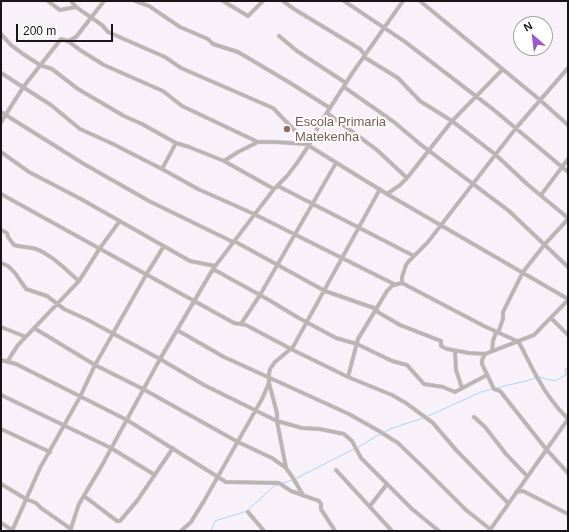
<!DOCTYPE html>
<style>
body{margin:0}
#map{position:relative;width:569px;height:532px;overflow:hidden;background:#f9f1f9;font-family:Helvetica,sans-serif}
canvas{display:block}
.frame{position:absolute;inset:0;border:2px solid #171517;pointer-events:none}
.north{position:absolute;left:513px;top:16px;width:40px;height:40px;box-sizing:border-box;background:#fff;border:1px solid #a2a1a2;border-radius:50%;rotate:332deg;font-size:11px;font-weight:700;line-height:16px;text-align:center;color:#171517}
.north::after{content:'';display:block;margin:auto;width:14px;height:18px;background:#9b57cc;clip-path:polygon(50% 0,100% 100%,50% 72%,0 100%)}
.scale{position:absolute;left:16px;top:24px;width:97px;height:18px;box-sizing:border-box;border:2px solid #171517;border-top:0;padding-left:5px;font-size:12px;line-height:14px;white-space:nowrap;color:#171517;-webkit-text-stroke:3px #fff;paint-order:stroke}
</style>
<div id="map">
<canvas width="569" height="532"></canvas>
<div class="frame"></div>
<div class="north">N</div>
<div class="scale">200 m</div>
</div>
<script>
const ctx = document.querySelector('canvas').getContext('2d');
ctx.lineJoin = 'round';
function trace(path, color, width, dash) { ctx.strokeStyle = color; ctx.lineWidth = width; ctx.lineCap = dash ? 'butt' : 'round'; ctx.setLineDash(dash || []); ctx.stroke(path); }
function drawText(font, color, halo, rows, align = 'center') {
  ctx.font = font + ' Helvetica,sans-serif'; ctx.lineWidth = 4; ctx.setLineDash([]); ctx.textBaseline = 'middle'; ctx.strokeStyle = halo; ctx.fillStyle = color; for (const [text, x, y, turn = 0] of rows) {
    ctx.save(); ctx.translate(x, y); ctx.rotate((+turn || 0) * Math.PI / 180); ctx.textAlign = isNaN(turn) ? turn : align; if (halo) ctx.strokeText(text, 0, 0); ctx.fillText(text, 0, 0); ctx.restore();
  }
}
const stream = new Path2D(`
 M539 377 555 381 566 375 565 369 568 368
 M496 388 526 381 536 378
 M426 417 481 392 493 389
 M383 433 390 429 423 418
 M357 448 380 434
 M295 479 354 449
 M281 484 292 480
 M211 531 215 521 247 511 274 486 278 485`);
const street = new Path2D(`
 M48 1 60 10 76 7 102 25 108 32 165 57 181 68 273 108 301 137 306 144
 M71 1 76 7
 M135 1 149 6 180 27 208 39 213 44 238 52 287 81 330 108
 M223 1 248 16 263 1
 M283 1 294 9 360 49 365 55
 M344 1 404 41 494 110 568 172
 M420 1 540 100 568 125
 M1 34 11 45 23 54 40 65 52 69 78 89 124 116 142 124 176 143 189 147 224 161 274 189
 M279 36 297 51 346 83
 M68 41 76 37 104 1
 M364 57 398 78 420 101 452 121 496 155 527 184 568 218
 M1 73 51 105 80 129 111 143 162 169 198 189 254 214 396 285
 M344 87 394 122 420 144 509 211 568 267
 M1 112 84 164 149 201 233 242
 M327 113 377 150 407 178
 M1 122 24 86 61 39 68 41 80 50 104 65 163 91 182 106 258 142
 M1 152 29 172 81 199 190 261 215 266
 M224 161 238 152 258 142H275L306 144 387 194 568 299
 M162 169 176 143
 M278 186 414 256
 M1 194 234 323 246 325 291 349 348 377 392 395 406 403 433 423 456 450 508 503
 M387 194 400 185 407 178 452 121 502 70
 M541 195 568 159
 M1 230 7 233 8 237 14 245C21 247 29 247 36 249 52 255 66 270 79 281
 M234 241 325 291 377 309
 M1 263 8 266 15 273 26 289 47 296 64 309 88 320 160 359 204 385 277 421 286 468
 M213 269 269 300 297 317 336 338 357 344 392 361 407 365 424 384 443 387 455 392 487 375
 M402 283V277L406 265 409 261 428 242 516 128 568 68
 M376 311 400 325 441 341V346L447 349 469 353 485 354 534 335 568 300
 M551 318 568 335
 M241 324 260 295 336 163
 M1 327 26 337
 M34 328 95 365 143 389 238 442 272 458 286 468 293 478 303 495
 M177 330 224 357 349 414 379 431 398 443 426 470 466 510 490 529
 M498 333 503 319V312L523 272 545 244 568 219
 M518 341C525 353 530 365 537 377 545 392 556 407 568 419
 M455 351 456 370 462 388
 M492 351 493 341 496 332
 M485 354 482 360V364L494 389 500 391 546 449 568 473
 M1 360 16 364 127 420 226 482 279 483 291 491 319 501 321 504V509L335 531
 M7 362 18 345 79 281 100 248 119 222
 M348 377 358 339 387 291 393 285 402 283 484 326 517 341
 M269 383 277 413V421L302 428 320 429 344 434 352 441 361 458 412 509 439 531
 M1 395 111 448 155 475
 M474 417 485 427 506 454 527 476
 M1 429 50 452
 M336 470 392 531
 M1 484 26 499 36 503 41 508 71 529
 M516 492 523 491 568 514
 M84 496 117 521H120L137 501 173 448
 M370 506 387 484
 M248 512 264 531
 M1 523 12 530
 M490 530 568 419
 M12 531 40 468 80 397 95 365 146 275 164 246
 M70 531 79 504 101 467 160 359 213 269 274 189 287 176 297 163 309 145 319 125 353 72 403 1
 M181 531 191 522 204 501 262 399 269 383V374L270 369 275 362 293 347 380 189`);
const markers = [
 [287,129,4,"#8d6e63"]
];
const educationNames = [
 ["Escola Primaria",295,122],
 ["Matekenha",295,137]
];
trace(stream, '#a8d4f6', 1);
trace(street, '#d5ced5', 4.5);
trace(street, '#bab4b3', 3.5);
for (const [x, y, r, color] of markers) { const dot = new Path2D(); dot.arc(x, y, r, 0, 2 * Math.PI); ctx.fillStyle = color; ctx.fill(dot); trace(dot, '#fff', 1.5); }
drawText('13px', '#785e54', '#fff', educationNames, 'left');
</script>
